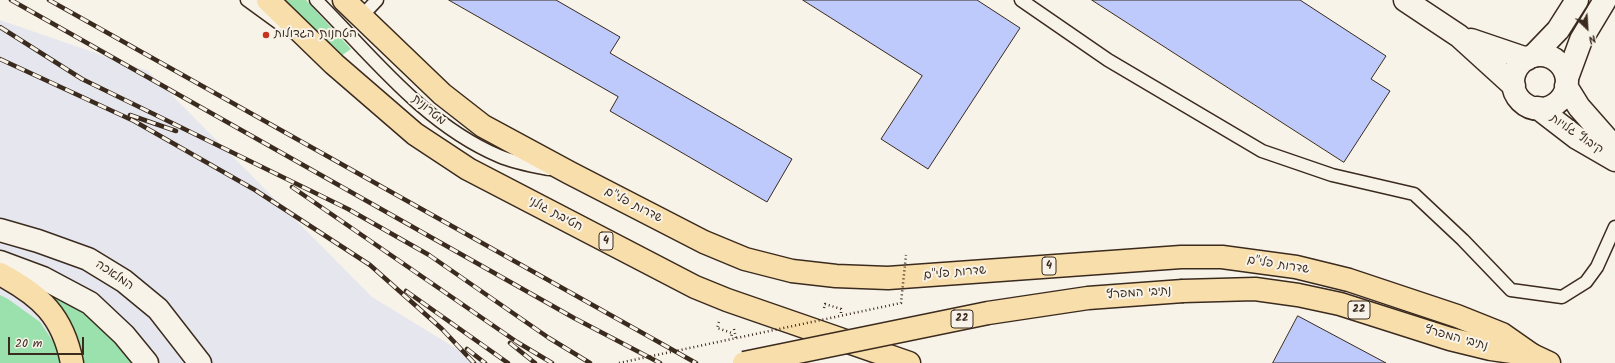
<!DOCTYPE html>
<meta charset="utf-8">
<style>
body{margin:0}
#map{position:relative;width:1615px;height:363px;overflow:hidden;background:#f7f3e8;font-family:Kalam,sans-serif}
canvas{display:block}
.north{position:absolute;left:1567px;top:8px;width:40px;height:40px;-webkit-text-stroke:3px #f7f3e8;paint-order:stroke;rotate:155deg;font-size:11px;font-weight:700;line-height:16px;text-align:center;color:#3b2a1e}
.north::after{content:'';display:block;margin:auto;width:14px;height:18px;background:#3b2a1e;clip-path:polygon(50% 0,100% 100%,50% 72%,0 100%)}
.scale{position:absolute;left:8px;top:337px;width:76px;height:18px;box-sizing:border-box;border:2px solid #3b2a1e;border-top:0;padding-left:5px;font-size:12px;line-height:14px;white-space:nowrap;color:#3b2a1e;-webkit-text-stroke:3px #f7f3e8;paint-order:stroke}
</style>
<div id="map">
<canvas width="1615" height="363"></canvas>
<div class="north">N</div>
<div class="scale">20 m</div>
</div>
<script>
const ctx = document.querySelector('canvas').getContext('2d');
ctx.lineJoin = 'round';
function fillPath(path, color) { ctx.fillStyle = color; ctx.fill(path, 'evenodd'); }
function trace(path, color, width, dash) { ctx.strokeStyle = color; ctx.lineWidth = width; ctx.lineCap = dash ? 'butt' : 'round'; ctx.setLineDash(dash || []); ctx.stroke(path); }
function drawText(font, color, halo, rows, align = 'center') {
  ctx.font = font + ' Kalam,"Playpen Sans Hebrew",sans-serif'; ctx.lineWidth = 4; ctx.setLineDash([]); ctx.textBaseline = 'middle'; ctx.strokeStyle = halo; ctx.fillStyle = color; for (const [text, x, y, turn = 0] of rows) {
    ctx.save(); ctx.translate(x, y); ctx.rotate((+turn || 0) * Math.PI / 180); ctx.textAlign = isNaN(turn) ? turn : align; if (halo) ctx.strokeText(text, 0, 0); ctx.fillText(text, 0, 0); ctx.restore();
  }
}
const built = new Path2D(`
 M0 20 148 71 372 297 480 363H0Z`);
const green = new Path2D(`
 M276 0H306L351 49 338 58Z
 M46 285 98 325 133 363H80L37 288Z
 M0 295 8 299 40 322 60 352 59 363H0Z`);
const building = new Path2D(`
 M449 0H556L620 37 610 53 792 159 767 202 610 111 618 97Z
 M803 0H977L1020 28 928 169 881 139 922 76Z
 M1092 0H1300L1386 56 1371 79 1390 91 1344 162Z
 M1298 316 1386 363H1273Z`);
const path = new Path2D(`
 M824 308 825 304 841 309V314
 M719 322 717 328 732 333 731 338
 M734 329 736 338`);
const service = new Path2D(`
 M247 0 280 24
 M316 0C373 57 424 124 499 156 515 163 533 166 549 169
 M1021 0 1108 60 1262 151 1332 175 1414 194 1463 240 1511 290 1562 297 1586 282 1597 267 1615 227
 M361 17 377 0`);
const minor = new Path2D(`
 M1405 0 1459 36 1514 86
 M1471 40 1527 59
 M1513 82a27 27 0 1 1 54 0a27 27 0 1 1-54 0Z
 M1566 86 1579 107 1615 148
 M1538 108 1577 138 1615 160
 M0 230 38 241 88 259 124 281 158 309 200 363
 M0 262 43 278 90 303 124 335 147 363`);
const tertiary = new Path2D(`
 M1533 56 1558 30 1577 0
 M1567 78 1581 40 1605 0`);
const trunk = new Path2D(`
 M268 0 334 64 415 134 468 169 695 287 727 300 909 363
 M344 0 442 94 483 126 570 173 704 242 745 259 792 271 836 276 888 278 1181 257H1222L1296 267 1349 280 1457 316 1502 334 1532 355 1549 363`);
const motorway = new Path2D(`
 M0 274C41 296 63 316 72 363
 M1183 291 1255 289 1298 295 1340 304 1450 339 1491 349 1532 355`);
const rail = new Path2D(`
 M11 0 574 318 660 363
 M49 0 696 363
 M0 27 82 79 348 209 429 255 549 338 590 363
 M0 59 134 121 255 190 370 265 442 329 474 363
 M130 115 176 131
 M292 187 517 342 552 363
 M406 291 508 363
 M510 343 535 363
 M467 349 485 363`);
const pathBridge = new Path2D(`
 M619 363 901 303 906 255`);
const motorwayBridge = new Path2D(`
 M744 363 988 313 1088 298 1183 291`);
const markers = [
 [266,35,4,"#c8321e"]
];
const shields = [
 [606,241,14],
 [1049,266,14],
 [1359,310,22],
 [962,319,22]
];
const shieldNames = [
 ["4",606,241],
 ["4",1049,266],
 ["22",1359,310],
 ["22",962,319]
];
const poiNames = [
 ["הטחנות הגדולות",274,35]
];
const streetNames = [
 ["מטרונית",428,111,40],
 ["קיבוץ גלויות",1576,135,34],
 ["שדרות פלי\"ם",633,206,27],
 ["חטיבת גולני",555,215,28],
 ["שדרות פלי\"ם",1278,266,9],
 ["שדרות פלי\"ם",955,274,-5],
 ["המלאכה",114,276,34],
 ["נתיבי המפרץ",1139,294,-4],
 ["נתיבי המפרץ",1456,339,15]
];
fillPath(built, '#e6e7ee');
fillPath(green, '#9be1ad');
fillPath(building, '#bdcafb');
trace(building, '#3b2a1e', 1);
trace(service, '#3b2a1e', 15);
trace(minor, '#3b2a1e', 25);
trace(tertiary, '#3b2a1e', 25);
trace(trunk, '#3b2a1e', 25);
trace(motorway, '#3b2a1e', 25);
trace(path, '#3b2a1e', 2.5, [1, 3]);
trace(service, '#f7f3e8', 12);
trace(minor, '#f7f3e8', 22);
trace(tertiary, '#f7f3e8', 22);
trace(trunk, '#f8deab', 22);
trace(motorway, '#f8deab', 22);
trace(rail, '#3b2a1e', 4.5);
trace(rail, '#f7f3e8', 3, [9]);
trace(motorwayBridge, '#3b2a1e', 25, []);
trace(pathBridge, '#3b2a1e', 2.5, [1, 3]);
trace(motorwayBridge, '#f8deab', 22);
for (const [x, y, r, color] of markers) { const dot = new Path2D(); dot.arc(x, y, r, 0, 2 * Math.PI); ctx.fillStyle = color; ctx.fill(dot); trace(dot, '#f7f3e8', 1.5); }
for (const [x, y, w] of shields) { const box = new Path2D(); box.roundRect(x - w / 2, y - 9, w, 18, 3); ctx.fillStyle = '#f7f3e8'; ctx.fill(box); trace(box, '#3b2a1e', 1); }
drawText('bold 11px', '#3b2a1e', null, shieldNames);
drawText('12px', '#3b2a1e', '#f7f3e8', poiNames, 'left');
drawText('12px', '#3b2a1e', '#f7f3e8', streetNames);
</script>
